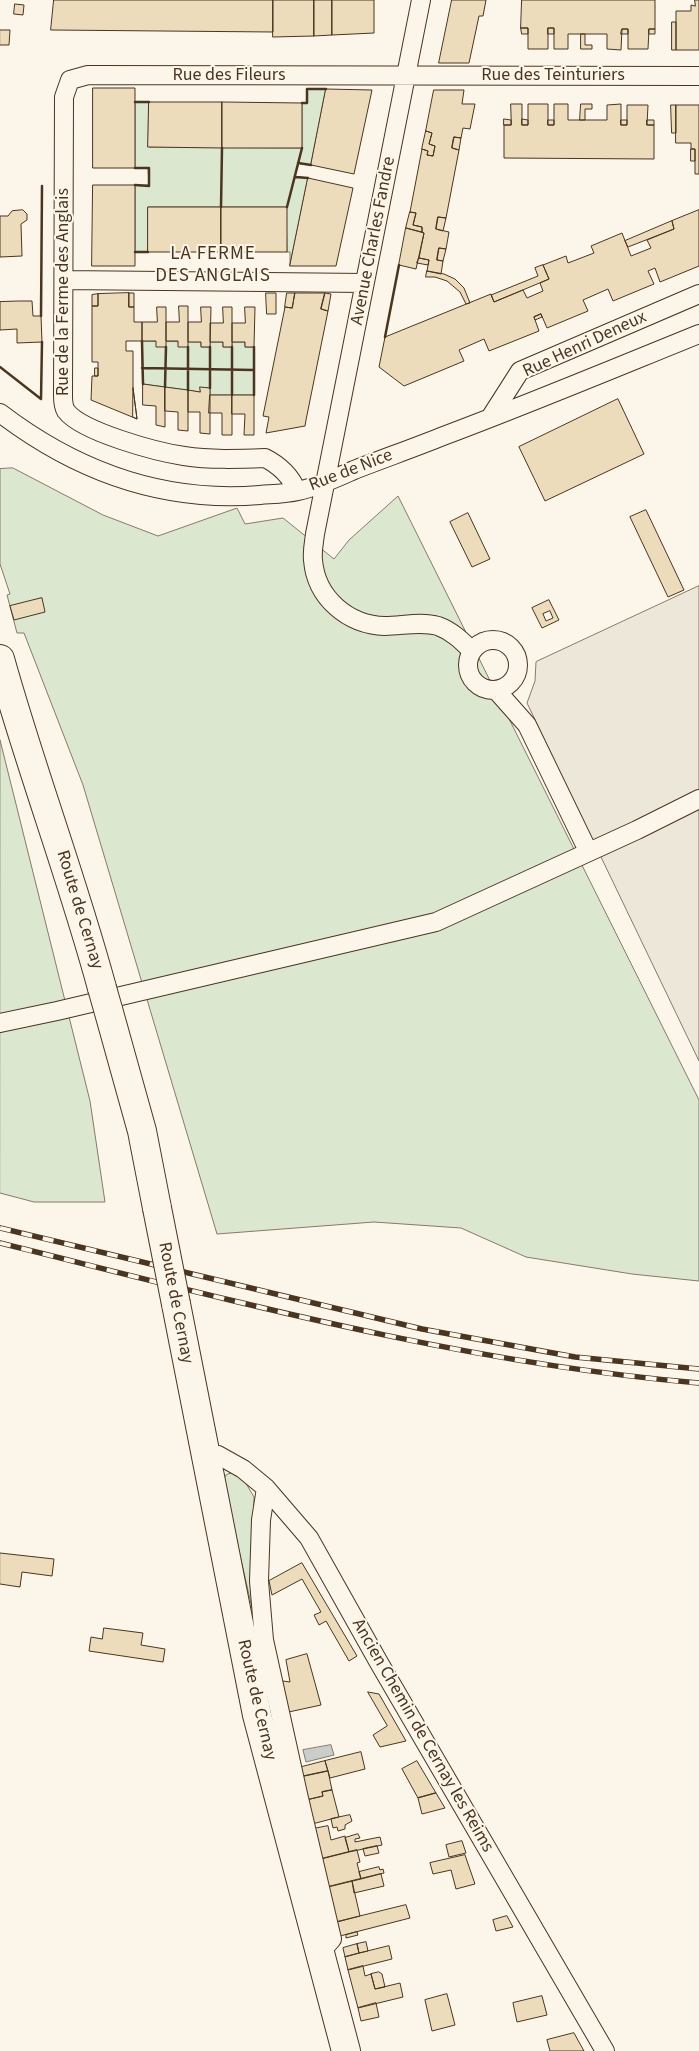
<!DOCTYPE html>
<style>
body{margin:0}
canvas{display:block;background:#fbf6e9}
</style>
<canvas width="699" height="2051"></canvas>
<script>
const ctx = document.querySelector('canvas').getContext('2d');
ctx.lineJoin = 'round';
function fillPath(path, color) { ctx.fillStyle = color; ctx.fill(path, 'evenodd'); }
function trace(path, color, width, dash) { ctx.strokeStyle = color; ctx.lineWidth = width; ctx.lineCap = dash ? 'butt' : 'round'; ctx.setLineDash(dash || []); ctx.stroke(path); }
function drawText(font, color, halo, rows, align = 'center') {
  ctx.font = font + ' "Source Sans 3",sans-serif'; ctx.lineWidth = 4; ctx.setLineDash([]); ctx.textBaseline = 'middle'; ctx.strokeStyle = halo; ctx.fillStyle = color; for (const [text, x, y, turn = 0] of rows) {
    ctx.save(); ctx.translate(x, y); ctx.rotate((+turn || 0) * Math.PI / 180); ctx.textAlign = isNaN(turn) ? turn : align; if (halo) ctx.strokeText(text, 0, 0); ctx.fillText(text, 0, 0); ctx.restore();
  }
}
const green = new Path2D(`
 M307 89H326L311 165 299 163 295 176 308 178 290 266V252H287L286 207H148V252H135V185H149L148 168H135V102H149V147L302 148V103H307Z
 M142 341 201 342V347H210V342H223V347H232V342H245V347H254V395H210V388H201L200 392 143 384Z
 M13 468 103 515 158 536 237 508 245 524 283 518 334 559 349 540 398 496 699 1100V1281L632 1274 526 1257 461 1228 374 1222 217 1234 83 785 24 633H17L7 595 10 594 0 564V469Z
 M0 740 90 1101 105 1202H34L0 1193Z
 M235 1472 244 1480 254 1497 252 1608 223 1481 226 1475Z`);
const parking = new Path2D(`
 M699 586V1061L527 703 535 681 536 662Z`);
const water = new Path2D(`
 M331 1745 334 1755 306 1762 303 1750Z`);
const building = new Path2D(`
 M54 0H273V32L51 30Z
 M273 0H314V36L273 37Z
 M314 0H332V35L314 36Z
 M332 0H374V33L332 35Z
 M452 0H486L483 16H479L469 63H439Z
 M522 0H655V29H649L648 49H628V29H622L621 50 607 49V34H568V49H554V28H548V49H528V28H521Z
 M695 0H699V50H676V11H691V5L695 6Z
 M15 4 24 5 23 15 14 14Z
 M672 22H676V50H672Z
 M521 28H528V34H522Z
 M548 28H554V34H548Z
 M622 29H628V34H621Z
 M649 29H655V34H649Z
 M0 30H10L9 45H0Z
 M581 34H585V45H592V49H581Z
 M93 88H135V168H93Z
 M326 89 372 90 354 174 311 165Z
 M434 90H464L462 104H475L470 129 463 128 461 138 454 137 452 148 459 150 446 218 438 217 436 229 449 232 446 249 439 248 437 260 443 261 441 274 427 271 429 260 419 258 424 233 422 232V227L413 225 416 213 410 212 422 149 428 151 427 155 433 156 435 146 429 144 432 133 426 131Z
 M149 102H222V148L148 147Z
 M222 102 302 103V148H222Z
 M511 104H522V125H528V104H548V125H554V104H568V120H607V105L621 104V125H627V105H648L647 125H654V159L504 158V125H511Z
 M581 104H592V109H585V120H580Z
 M671 105H676V133H672Z
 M676 105H699V174H695V149H691V143H676Z
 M504 119 511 120V125H504Z
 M522 119 528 120V125H522Z
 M548 120H554V125H548Z
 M621 120H627V125H621Z
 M647 120H654V125H647Z
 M426 131 432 133 429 144 435 146 433 156 427 155 428 151 422 149Z
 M454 137 461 138 459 150 452 148Z
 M691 149H695V161H691Z
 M308 178 353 188 336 266H290Z
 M93 185H135V266H92Z
 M148 207H221V252H148Z
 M221 207H287V252H221Z
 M23 210 27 214V220L21 224 22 256 0 257V216H8L12 211Z
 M699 210V266L660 282 655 268 648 271 654 284 613 301 608 289 583 300 588 311 547 328 541 314 534 317 539 331 489 351 484 339 459 350 464 361 404 386 379 367 385 337 491 294 494 302 523 290 527 298 543 291 540 283 549 279 543 265 566 256 568 263 594 253 591 246 622 233 631 256 651 248 647 240 674 229 672 221Z
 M410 212 416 213 413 225 422 227V232L406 228Z
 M438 217 446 218 443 231 436 229Z
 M672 221 674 229 628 247 625 241Z
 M406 228 424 233 416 269 399 265Z
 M439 248 446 249 443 261 437 260Z
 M419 258 429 260 428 265 417 263Z
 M543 265 549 279 494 302 491 295 538 276 535 268Z
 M427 271 444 274 455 279 464 288 470 303 466 304 460 292 447 281 435 277H426Z
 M129 293H134V307H129Z
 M129 293V307H134V322H142V341H126V351H133V388L137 419 91 400 92 376H98V362H92V306H98V294Z
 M266 293H276V314H267Z
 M287 293H295L292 308 285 307Z
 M295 293H325L321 309 328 311 306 420 305 426 266 433 269 417 263 416 285 307 292 308Z
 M325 293 331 294 328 311 321 309Z
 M98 294V306H92V295Z
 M19 301H32L33 316H41L42 342 17 343V329L0 330V302Z
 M179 306H188V347H178V341H166V322H179Z
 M157 307H166V347H156V341H142V322H157Z
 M201 307H211L210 347H201V342H188V322H201Z
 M223 307H232V347H223V342H210V323H223Z
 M245 307H255L254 347H245V342H232V323H245Z
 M541 314 542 317 535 320 534 317Z
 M95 368H98V376H95Z
 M143 384 165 387V427L156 425V406L143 405Z
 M165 387 188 390V431L178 430V412L165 411Z
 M200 387 210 388V434L200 433V412H188V390L200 392Z
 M133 388 137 419 133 417Z
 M210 395H232V435H222V413H209Z
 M232 395H254V435H244L245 414H232Z
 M618 399 644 454 545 501 519 447Z
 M646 510 684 590 668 597 630 517Z
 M468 513 490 559 472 567 450 522Z
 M42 598 45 612 14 620 10 606Z
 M549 600 559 620 542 628 532 608ZM550 611 553 618 546 621 543 614Z
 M0 1553 54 1559 52 1576 22 1572 20 1587 0 1584Z
 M302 1563 357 1656 349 1661 326 1621 319 1625 314 1615 321 1612 302 1579 272 1595 269 1581Z
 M104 1628 143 1633 141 1645 165 1649 163 1662 89 1651 91 1637 102 1639Z
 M307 1654 321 1705 284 1713 276 1680 290 1682 286 1660Z
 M368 1692 379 1694 406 1741 380 1747 373 1735 387 1726Z
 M361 1752 365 1769 330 1778 325 1761Z
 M325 1761 328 1771 300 1777 298 1768Z
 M417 1761 436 1793 418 1798 402 1769Z
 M328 1771 332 1790 322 1792 323 1796 306 1800 300 1777Z
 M332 1790 339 1817 312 1824 306 1800 323 1796 322 1792Z
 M436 1793 445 1808 422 1814 418 1798Z
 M350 1815 352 1821 345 1825V1829L338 1831 337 1827 333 1828 331 1819Z
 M328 1826 331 1840 345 1836 349 1852 321 1859 313 1829Z
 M358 1834 360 1838 355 1839V1842L380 1837 382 1845 349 1852 345 1838Z
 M462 1841 466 1853 449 1857 446 1845Z
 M377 1846 379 1853 365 1856 363 1849Z
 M357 1850 360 1862 357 1863 361 1879 328 1887 321 1859Z
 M465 1855 475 1884 456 1889 451 1870 433 1874 430 1863Z
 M379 1867 380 1870 383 1869 384 1873 361 1879 359 1872Z
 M381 1874 384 1886 354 1893 352 1881Z
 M352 1881 360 1916 337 1922 328 1887Z
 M406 1905 410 1918 340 1936 337 1922Z
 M507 1916 513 1927 496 1931 493 1920Z
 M357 1932 358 1935 346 1938V1935Z
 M366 1942 368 1951 359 1953 357 1944Z
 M357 1944 359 1953 345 1957 343 1948Z
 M389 1946 392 1959 348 1970 345 1957Z
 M363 1966 365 1976 371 1974 375 1989 400 1983 403 1997 358 2008 348 1970Z
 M379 1972 382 1974 385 1987 375 1989 371 1974Z
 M447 1994 455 2025 432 2031 425 2000Z
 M542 1996 547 2015 517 2022 513 2003Z
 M376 2003 379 2017 361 2021 358 2008Z
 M574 2033 584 2051H550L547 2040Z`);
const minor = new Path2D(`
 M421 0 315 534C314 543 312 551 313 560 316 598 348 625 385 626 402 626 421 621 438 626 452 631 462 641 472 651
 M64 280 365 283
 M0 413C76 471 163 503 260 495 272 494 285 494 298 491 317 487 336 478 354 470 385 458 416 447 446 435 531 403 615 368 699 334
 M490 418 520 371 699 294
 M297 491C291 477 279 465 265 458 238 459 210 460 184 456 157 452 82 432 66 411 63 406 63 401 63 396L64 97 70 80 88 75 699 76
 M468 665a25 25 0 1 1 50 0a25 25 0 1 1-50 0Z
 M496 690 527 725 588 851
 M0 1023 57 1011 436 922 637 830 699 799
 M205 1455H218L243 1469 266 1488 309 1538 378 1661 605 2051
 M266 1488 261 1520 259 1581 264 1640 298 1794 332 1939 319 1954`);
const primary = new Path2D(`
 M0 659C31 770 72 877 102 988
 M108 1009 142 1131 157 1208
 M176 1304 257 1715 346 2051`);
const rail = new Path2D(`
 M0 1228 422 1329 575 1357 699 1369
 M0 1243C230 1300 461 1363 699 1383`);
const primaryBridge = new Path2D(`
 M102 988 108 1009
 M157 1208 176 1304`);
const wall = new Path2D(`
 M135 102H149
 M302 103H307V89H326
 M298 163 311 165
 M135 168H149V186L135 185
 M295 177 308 178
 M221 207 222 148
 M287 207 302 148
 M135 252H148
 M41 316 42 186
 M385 337 399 265
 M142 341 143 384
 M188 347V390
 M210 347V388
 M0 367 41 399 42 342
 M142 368 254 370
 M165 387 166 347
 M232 395V347
 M254 395V347`);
const streetNames = [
 ["Rue des Fileurs",229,76],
 ["Rue des Teinturiers",553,76],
 ["Avenue Charles Fandre",374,241,-79],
 ["Rue de la Ferme des Anglais",64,292,-90],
 ["Rue Henri Deneux",585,345,-25],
 ["Rue de Nice",351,471,-21],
 ["Route de Cernay",79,910,73],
 ["Route de Cernay",175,1303,79],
 ["Route de Cernay",256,1700,77],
 ["Ancien Chemin de Cernay les Reims",422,1736,60]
];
const neighbourhoodNames = [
 ["LA FERME",213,255],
 ["DES ANGLAIS",213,277]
];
fillPath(green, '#dce7d0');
trace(green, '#887966', 1);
fillPath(parking, '#ede7d9');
trace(parking, '#887966', 1);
fillPath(water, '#c9cecd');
trace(water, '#887966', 1);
fillPath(building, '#ecdcbc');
trace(building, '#4a3520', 1);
trace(minor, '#4a3520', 20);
trace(primary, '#4a3520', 30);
trace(minor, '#fbf6e9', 18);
trace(primary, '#fbf6e9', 28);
trace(rail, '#4a3520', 5.5);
trace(rail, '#fbf6e9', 4, [11]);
trace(primaryBridge, '#4a3520', 30, []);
trace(primaryBridge, '#fbf6e9', 28);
trace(wall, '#4a3520', 2.5);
drawText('18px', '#4a3520', '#fbf6e9', streetNames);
ctx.letterSpacing = '1px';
drawText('19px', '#4a3520', '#fbf6e9', neighbourhoodNames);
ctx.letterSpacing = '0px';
</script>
